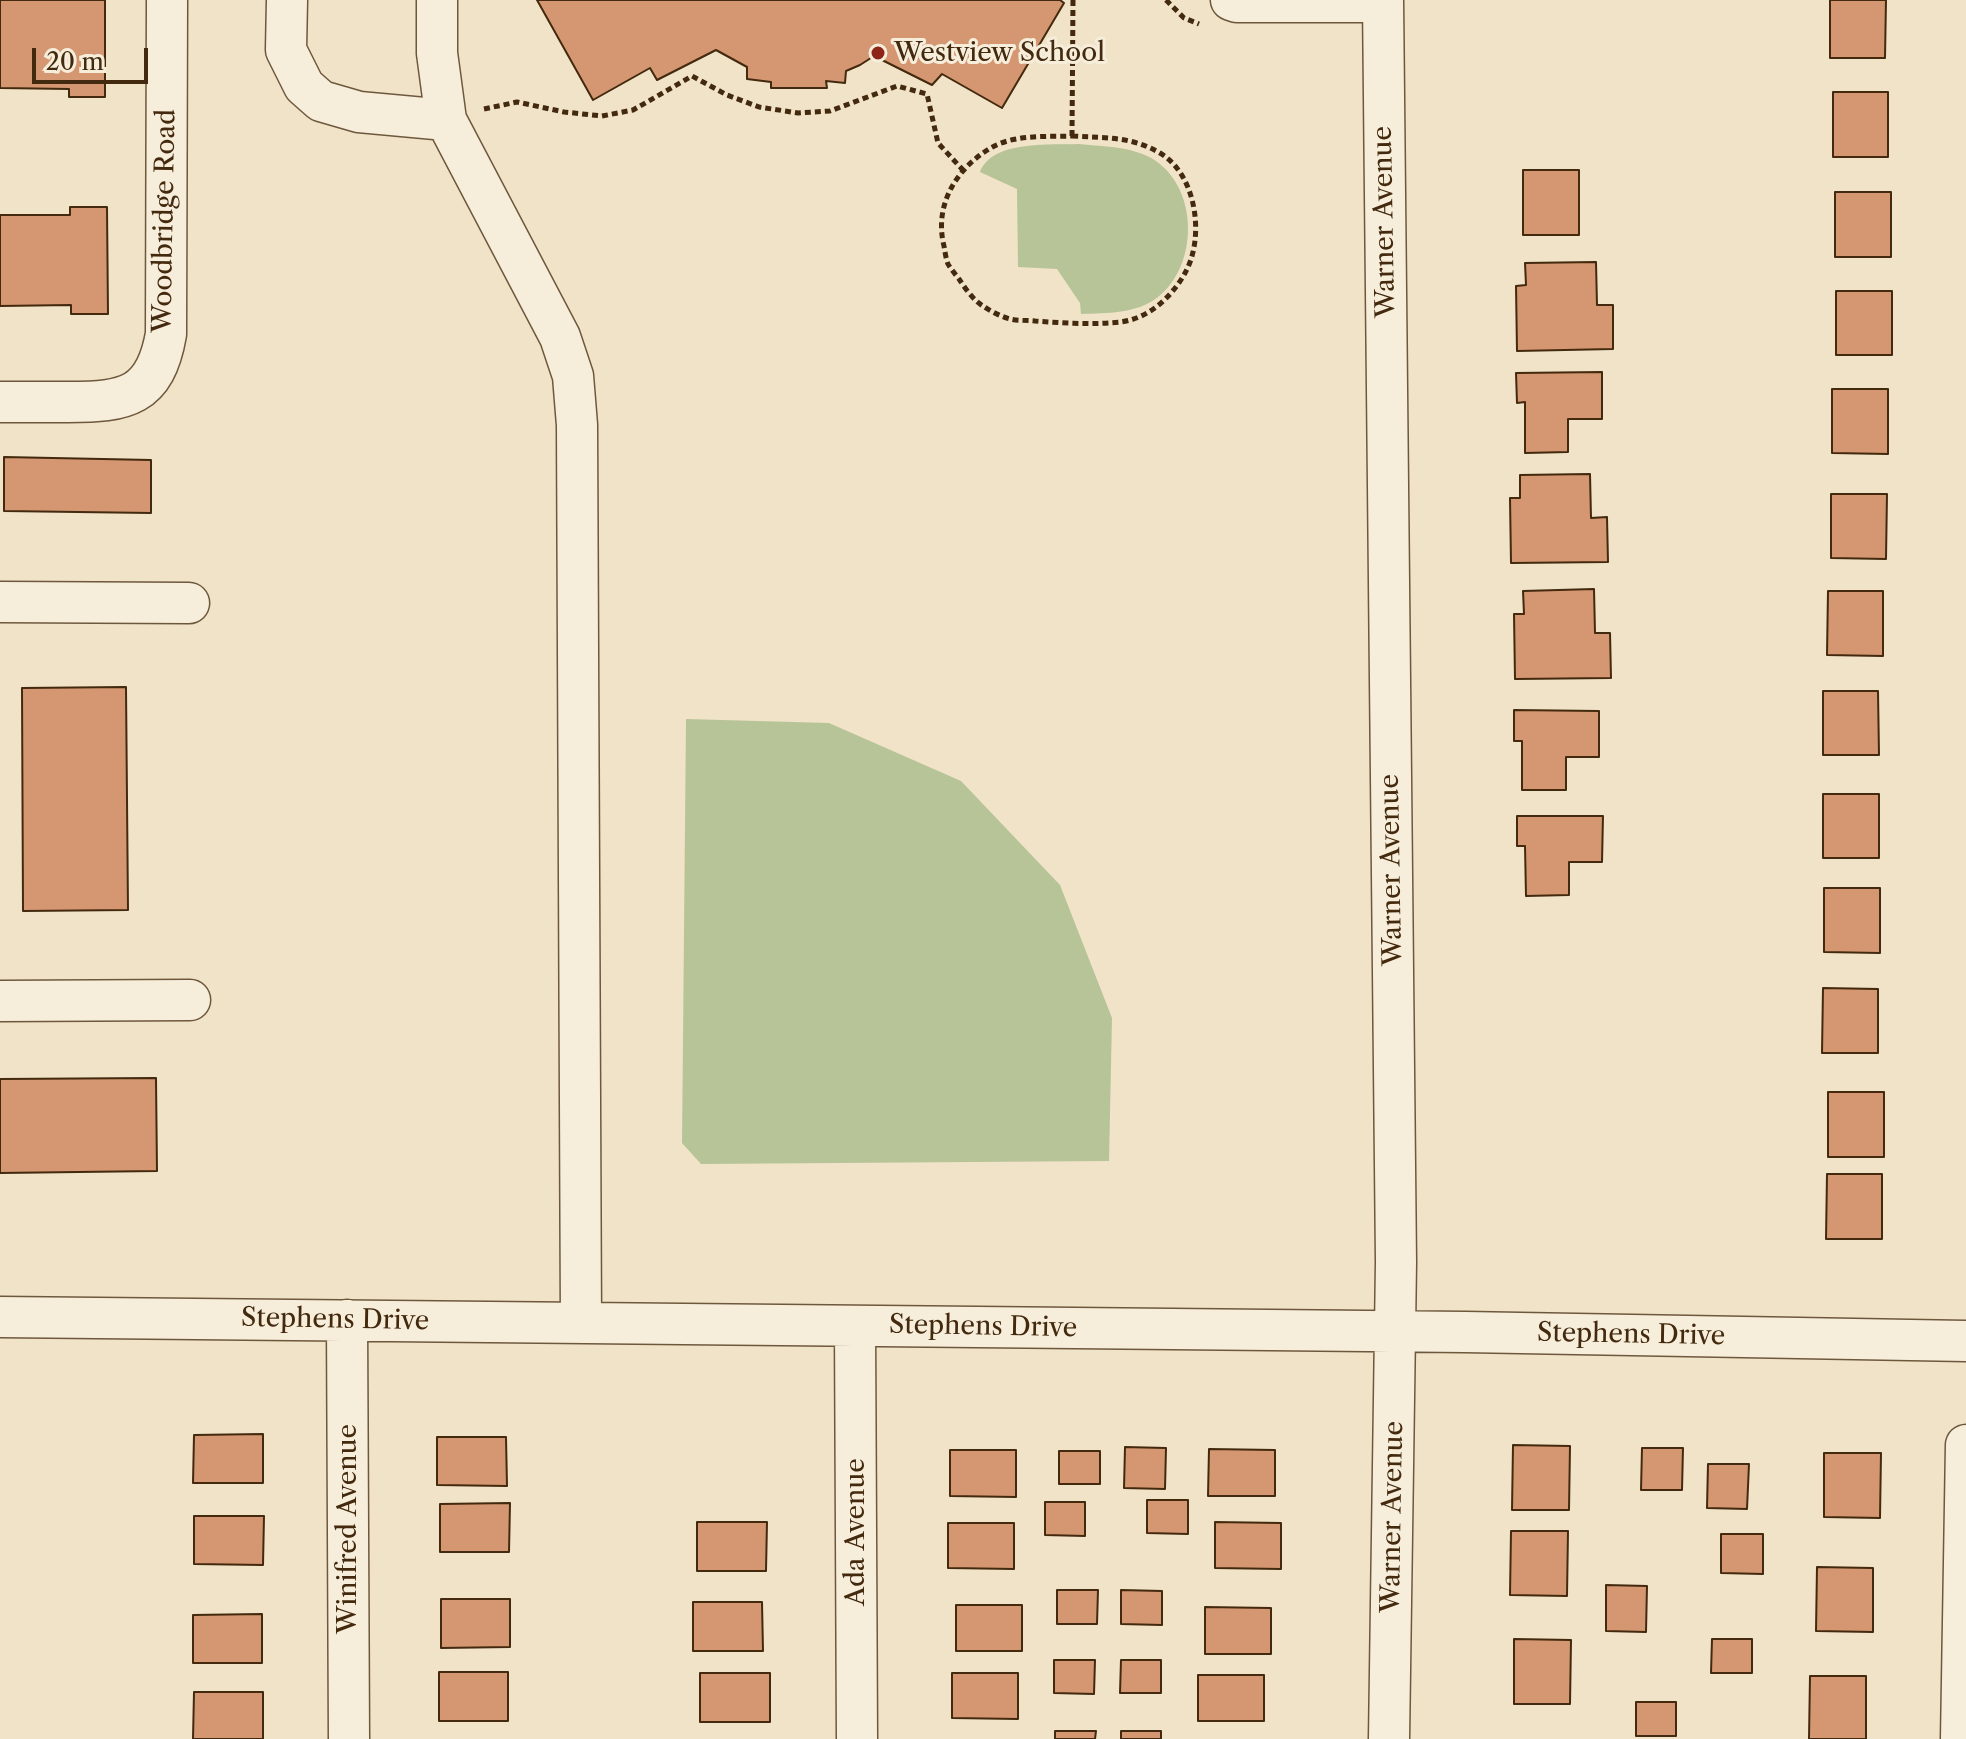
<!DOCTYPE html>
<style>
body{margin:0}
#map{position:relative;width:1966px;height:1739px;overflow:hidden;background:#f1e3c8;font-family:"Libre Caslon Text",serif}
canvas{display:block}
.scale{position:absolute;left:32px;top:48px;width:116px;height:36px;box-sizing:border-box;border:4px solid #43290d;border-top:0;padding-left:10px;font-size:24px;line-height:28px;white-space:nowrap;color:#43290d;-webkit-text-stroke:6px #f6eddb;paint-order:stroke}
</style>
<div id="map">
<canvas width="1966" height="1739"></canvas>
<div class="scale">20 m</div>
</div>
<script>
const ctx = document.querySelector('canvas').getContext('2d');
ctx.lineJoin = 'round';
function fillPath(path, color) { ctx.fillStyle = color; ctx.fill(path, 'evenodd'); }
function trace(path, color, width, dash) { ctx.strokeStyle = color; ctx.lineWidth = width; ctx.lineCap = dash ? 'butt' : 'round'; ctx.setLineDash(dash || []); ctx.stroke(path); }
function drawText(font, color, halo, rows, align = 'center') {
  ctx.font = font + ' "Libre Caslon Text",serif'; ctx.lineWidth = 6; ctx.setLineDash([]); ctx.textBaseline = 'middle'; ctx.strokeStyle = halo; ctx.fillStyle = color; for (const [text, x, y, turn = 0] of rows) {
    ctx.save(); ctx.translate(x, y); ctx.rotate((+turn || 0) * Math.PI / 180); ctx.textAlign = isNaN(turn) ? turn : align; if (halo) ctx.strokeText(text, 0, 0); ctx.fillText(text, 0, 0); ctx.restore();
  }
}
const green = new Path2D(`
 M1079 144C1106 147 1133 146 1156 161 1199 191 1198 266 1158 297 1137 314 1106 313 1081 314L1080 303 1057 269 1018 267 1017 189 980 172C992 140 1051 145 1079 144Z
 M686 719 829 723 961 781 1060 885 1112 1018 1109 1161 701 1164 682 1143Z`);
const building = new Path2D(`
 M0 0H105V97H69V89L0 88Z
 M537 0H1060L1064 3 1002 108 942 74 932 85 874 56 860 65 846 71 845 83 826 81 827 88H771V82L747 79V67L716 50 657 80 650 68 593 100Z
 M1830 0H1886L1885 58H1830Z
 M1833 92H1888V157H1833Z
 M1523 170H1579V235H1523Z
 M1835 192H1891V257H1835Z
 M70 207H107L108 314H71V305L0 306V215H70Z
 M1596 262 1597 305H1613V349L1517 351 1516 286 1526 285 1525 263Z
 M1836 291H1892V355H1836Z
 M1602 372V419H1568V452L1525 453V402L1517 403 1516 373Z
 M1832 389H1888V454L1832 453Z
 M4 457 151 460V513L4 511Z
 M1590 474 1591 518 1607 517 1608 562 1511 563 1510 498H1520V475Z
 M1831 494H1887L1886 559 1831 558Z
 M1594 589 1595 633H1610L1611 678 1515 679 1514 614H1524L1523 591Z
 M1828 591H1883V656L1827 655Z
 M126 687 128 910 23 911 22 688Z
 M1823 691H1878L1879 755H1823Z
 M1514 710 1599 711V757H1566V790H1522V741H1514Z
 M1823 794H1879V858H1823Z
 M1517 816H1603L1602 862H1569V895L1526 896 1525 846H1517Z
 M1824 888H1880V953L1824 952Z
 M1823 988 1878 989V1053H1822Z
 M156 1078 157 1171 0 1173V1079Z
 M1828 1092H1884V1157H1828Z
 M1827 1174H1882V1239H1826Z
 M263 1434V1483H193L194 1435Z
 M437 1437H506L507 1486 437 1485Z
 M1513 1445 1570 1446 1569 1510H1512Z
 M1125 1447 1166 1448 1165 1489 1124 1488Z
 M1642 1448H1683L1682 1490H1641Z
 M1209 1449 1275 1450V1496H1208Z
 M950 1450H1016V1497L950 1496Z
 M1059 1451H1100V1484H1059Z
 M1824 1453H1881L1880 1518 1824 1517Z
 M1708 1464H1749L1747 1509 1707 1508Z
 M1147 1500H1188V1534L1147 1533Z
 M1045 1502H1085V1536L1045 1535Z
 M510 1503 509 1552H440V1504Z
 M194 1516H264L263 1565 194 1564Z
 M697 1522H767L766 1571H697Z
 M1215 1522 1281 1523V1569L1215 1568Z
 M948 1523H1014V1569L948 1568Z
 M1511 1531H1568L1567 1596 1510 1595Z
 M1721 1534H1763V1574L1721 1573Z
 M1817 1567 1873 1568V1632L1816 1631Z
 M1606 1585 1647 1586 1646 1632 1606 1631Z
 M1057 1590H1098L1097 1624H1057Z
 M1121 1590 1162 1591V1625L1121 1624Z
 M441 1599H510V1647L441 1648Z
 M693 1602H762L763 1651H693Z
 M956 1605H1022V1651H956Z
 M1205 1607 1271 1608V1654H1205Z
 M262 1614V1663H193V1615Z
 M1514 1639 1571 1640 1570 1704H1514Z
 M1712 1639H1752V1673H1711Z
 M1054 1660H1095L1094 1694 1054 1693Z
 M1121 1660H1161V1693H1120Z
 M439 1672H508V1721H439Z
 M700 1673H770V1722H700Z
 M952 1673H1018V1719L952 1718Z
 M1198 1675H1264V1721H1198Z
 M1810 1676H1866V1739H1809Z
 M194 1692H263V1739H193Z
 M1636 1702H1676V1736H1636Z
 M1055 1731H1096L1095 1739H1055Z
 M1121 1731H1161V1739H1121Z`);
const path = new Path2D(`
 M1166 0 1184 18 1199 24
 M484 109 517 102 564 112 602 116 633 110 692 76 727 95 759 107 798 113 830 111 897 86 927 94 938 143 962 169
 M1072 136C1104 138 1131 136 1160 153 1197 175 1205 238 1185 273 1172 297 1148 319 1120 322 1092 325 1063 323 1035 321 1027 320 1018 321 1010 319 1002 317 990 311 983 306 973 300 965 288 959 279 955 274 951 269 948 264 946 259 945 252 944 246 934 206 955 170 989 149 1013 134 1044 137 1072 136Z
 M1072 136 1073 0`);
const minor = new Path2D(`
 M287 0 286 50 304 86 321 101 359 112 446 120
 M437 0V53L446 120 560 337 573 376 577 425 581 1323
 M1231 0 1237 2H1383
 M1383 0 1396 1262 1389 1739
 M0 402C23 402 46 402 68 402 126 402 155 397 166 334L167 0
 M0 602 189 603
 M0 1001 190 1000
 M0 1317 1465 1332 1966 1341
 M347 1320 349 1739
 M855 1326 857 1739
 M1961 1739 1966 1445`);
const markers = [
 [878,53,8,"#8f2418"]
];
const poiNames = [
 ["Westview School",894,53]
];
const streetNames = [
 ["Woodbridge Road",165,221,-89],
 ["Warner Avenue",1385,222,-91],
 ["Warner Avenue",1392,870,-91],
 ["Stephens Drive",335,1320,1],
 ["Stephens Drive",983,1327,1],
 ["Stephens Drive",1631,1335,1],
 ["Warner Avenue",1393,1517,-89],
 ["Winifred Avenue",348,1529,-90],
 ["Ada Avenue",856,1532,-90]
];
fillPath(green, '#b7c498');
fillPath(building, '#d49771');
trace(building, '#43290d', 2);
trace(minor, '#6e583c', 43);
trace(path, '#43290d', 5, [6, 4]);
trace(minor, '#f6eddb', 40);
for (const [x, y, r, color] of markers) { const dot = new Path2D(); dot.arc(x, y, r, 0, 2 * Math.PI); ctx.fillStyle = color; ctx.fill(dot); trace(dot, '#f6eddb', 3); }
drawText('26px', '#43290d', '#f6eddb', poiNames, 'left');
drawText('26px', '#43290d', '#f6eddb', streetNames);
</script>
